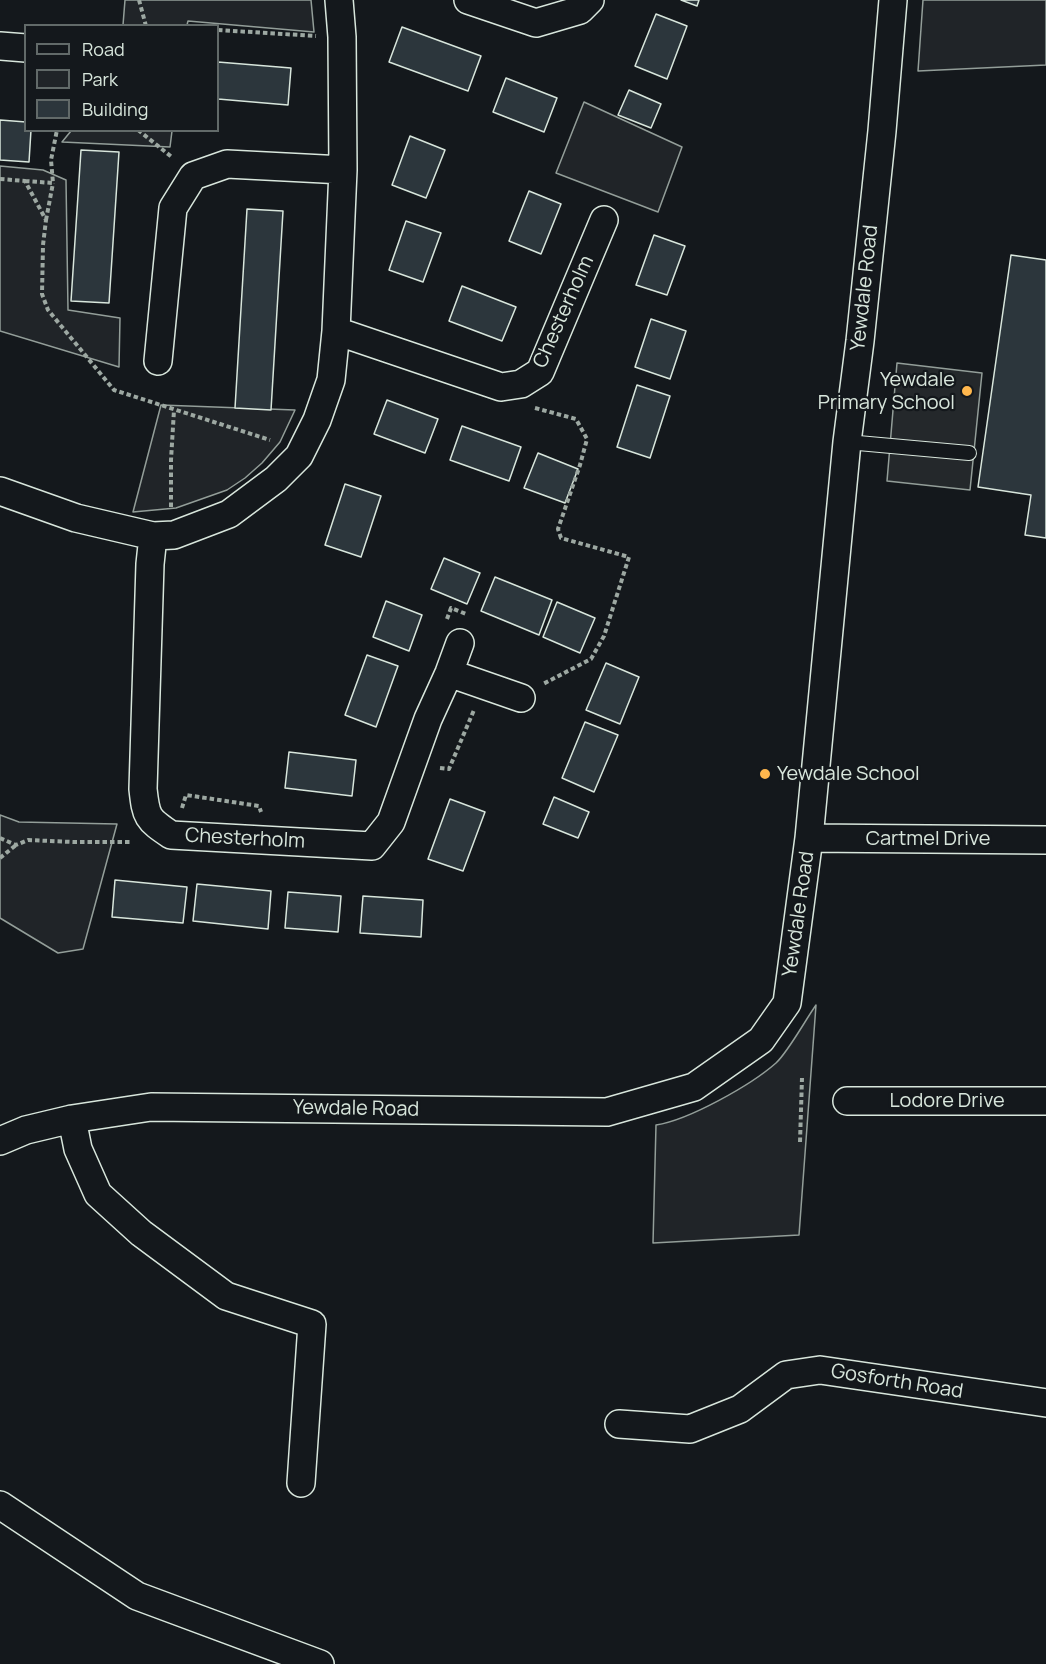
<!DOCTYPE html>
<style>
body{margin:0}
#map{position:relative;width:1046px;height:1664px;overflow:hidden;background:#14181c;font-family:Manrope,sans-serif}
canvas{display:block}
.legend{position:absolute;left:24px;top:24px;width:195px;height:108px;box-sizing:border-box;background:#14181c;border:2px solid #626a69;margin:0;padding:8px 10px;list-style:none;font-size:18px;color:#d8e6dc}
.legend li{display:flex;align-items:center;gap:12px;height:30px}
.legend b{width:30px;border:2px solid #626a69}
</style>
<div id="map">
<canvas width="1046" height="1664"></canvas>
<ul class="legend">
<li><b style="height:8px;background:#14181c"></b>Road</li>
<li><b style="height:16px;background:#202428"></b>Park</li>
<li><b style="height:16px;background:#2c363c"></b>Building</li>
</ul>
</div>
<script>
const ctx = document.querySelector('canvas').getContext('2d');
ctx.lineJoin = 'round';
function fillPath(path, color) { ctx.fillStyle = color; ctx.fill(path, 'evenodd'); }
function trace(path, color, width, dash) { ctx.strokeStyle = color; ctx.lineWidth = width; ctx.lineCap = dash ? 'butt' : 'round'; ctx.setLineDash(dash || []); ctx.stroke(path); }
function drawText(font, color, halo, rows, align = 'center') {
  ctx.font = font + ' Manrope,sans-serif'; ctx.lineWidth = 4.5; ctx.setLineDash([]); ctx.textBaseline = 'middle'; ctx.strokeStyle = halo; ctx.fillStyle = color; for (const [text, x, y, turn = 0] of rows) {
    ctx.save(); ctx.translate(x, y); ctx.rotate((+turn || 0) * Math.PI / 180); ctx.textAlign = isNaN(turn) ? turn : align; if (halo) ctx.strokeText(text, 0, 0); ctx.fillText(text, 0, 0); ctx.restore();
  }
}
const green = new Path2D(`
 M125 0H311L314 32 188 21 187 25H123Z
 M923 0H1046V65L918 71Z
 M584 102 682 147 658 212 556 173Z
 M71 131V130L172 131 170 147 62 142Z
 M0 166 43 170 66 180 68 310 120 318 119 367 0 331Z
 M161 405 295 410 280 442 262 463 245 478 227 490 176 508 133 512Z
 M0 815 19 822 117 824 83 949 58 953 0 918Z
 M816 1005 799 1235 653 1243 656 1125C689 1120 751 1085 776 1063 788 1052 806 1019 816 1005Z`);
const parking = new Path2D(`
 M897 363 982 373 970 490 887 481Z`);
const building = new Path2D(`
 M681 0H699L697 6Z
 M656 14 687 26 667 79 635 66Z
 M402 27 481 56 468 91 389 62Z
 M218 62 291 68 288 105 218 99Z
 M506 78 557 98 544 132 493 112Z
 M629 90 661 104 651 128 618 115Z
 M0 120 26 122V130H31L29 162 0 160Z
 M410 136 445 150 426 198 392 185Z
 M81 150 119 152 109 303 71 301Z
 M529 191 561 204 541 254 509 241Z
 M247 209 283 211 271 410 235 408Z
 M406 221 441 233 423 282 389 270Z
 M654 235 685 246 667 295 636 285Z
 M1011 255 1046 260V538L1025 535 1031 495 978 487Z
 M462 286 516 307 502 341 449 321Z
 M651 319 686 331 670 379 635 367Z
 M637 385 670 396 650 458 617 447Z
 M387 400 438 419 425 453 374 434Z
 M462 426 521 447 509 481 450 460Z
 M538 453 578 469 565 503 524 488Z
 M345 484 381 496 361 557 325 545Z
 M444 558 480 573 467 604 431 589Z
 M495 577 552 600 539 635 481 611Z
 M386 601 422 615 409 651 373 637Z
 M557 602 595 618 580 653 543 637Z
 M367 655 398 666 376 727 345 715Z
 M606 663 639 677 620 724 586 710Z
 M585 722 618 735 594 792 562 778Z
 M289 752 356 760 352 796 285 788Z
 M554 797 589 812 578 838 543 824Z
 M450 799 485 812 463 871 428 859Z
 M115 880 187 887 183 923 112 917Z
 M197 884 271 891 268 929 193 921Z
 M288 892 341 896 338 932 285 928Z
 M363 896 423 900 421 937 360 933Z`);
const path = new Path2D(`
 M139 0 146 26
 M218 30 316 36
 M138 130 173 158
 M0 179 25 181 46 220 43 245 42 294 48 310 114 390 270 440
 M25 181 53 183 51 160 57 130
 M46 220 53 183
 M535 408 576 419 587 439 580 465 558 529 561 538 629 557 604 636 591 659 543 684
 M171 507V460L174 410
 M447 619 451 608 466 614
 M440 768 449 769 474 710
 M182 808 186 795 259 806 261 812
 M0 838 16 845 28 840 73 842H132
 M0 858 16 845
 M800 1142 802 1078`);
const service = new Path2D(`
 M847 442 969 453`);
const minor = new Path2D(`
 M468 0 536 23 580 10 590 0
 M0 46 26 48
 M336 331 501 387 521 384 540 372 604 220
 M158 361 173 208 193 176 227 164 343 170
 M0 491 76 518 153 536 174 535 229 514 276 479 299 456 317 420 331 380 336 331 343 170 342 37 339 0
 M153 536 150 564 143 789C146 817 147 819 171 835L372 846 391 822 428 719 449 673 460 643
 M449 673 521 698
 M809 838 1046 840
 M847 1101H1046
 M72 1119 78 1149 98 1194 141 1233 226 1296 312 1324 301 1483
 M0 1141 26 1130 72 1119 151 1107 607 1112 694 1087 761 1040 787 1003 809 838 847 442 860 341 882 131 893 0
 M619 1424 690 1429 740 1409 786 1375 820 1370 1046 1403
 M0 1505 137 1596 320 1664`);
const markers = [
 [967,391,6,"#ffb74d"],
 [765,774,6,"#ffb74d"]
];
const streetNames = [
 ["Yewdale Road",865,288,-84],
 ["Chesterholm",564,312,-66],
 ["Chesterholm",245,839,3],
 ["Cartmel Drive",928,839],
 ["Yewdale Road",799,914,-82],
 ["Lodore Drive",947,1101],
 ["Yewdale Road",356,1109,1],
 ["Gosforth Road",897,1382,9]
];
const poiNames = [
 ["Yewdale",955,380],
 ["Primary School",955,403],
 ["Yewdale School",777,774,"left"]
];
fillPath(green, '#202428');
trace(green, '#939e99', 1.5);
fillPath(parking, '#24282b');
trace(parking, '#939e99', 1.5);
fillPath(building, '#2c363c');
trace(building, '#d8e6dc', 1.5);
trace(service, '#d8e6dc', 16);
trace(minor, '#d8e6dc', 30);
trace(path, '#9da8a2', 4, [4.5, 3]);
trace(service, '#14181c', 14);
trace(minor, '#14181c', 27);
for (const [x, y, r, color] of markers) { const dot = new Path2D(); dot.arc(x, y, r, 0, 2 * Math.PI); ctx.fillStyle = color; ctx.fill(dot); trace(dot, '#14181c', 2); }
drawText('20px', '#d8e6dc', '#14181c', streetNames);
drawText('20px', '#d8e6dc', '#14181c', poiNames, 'right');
</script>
